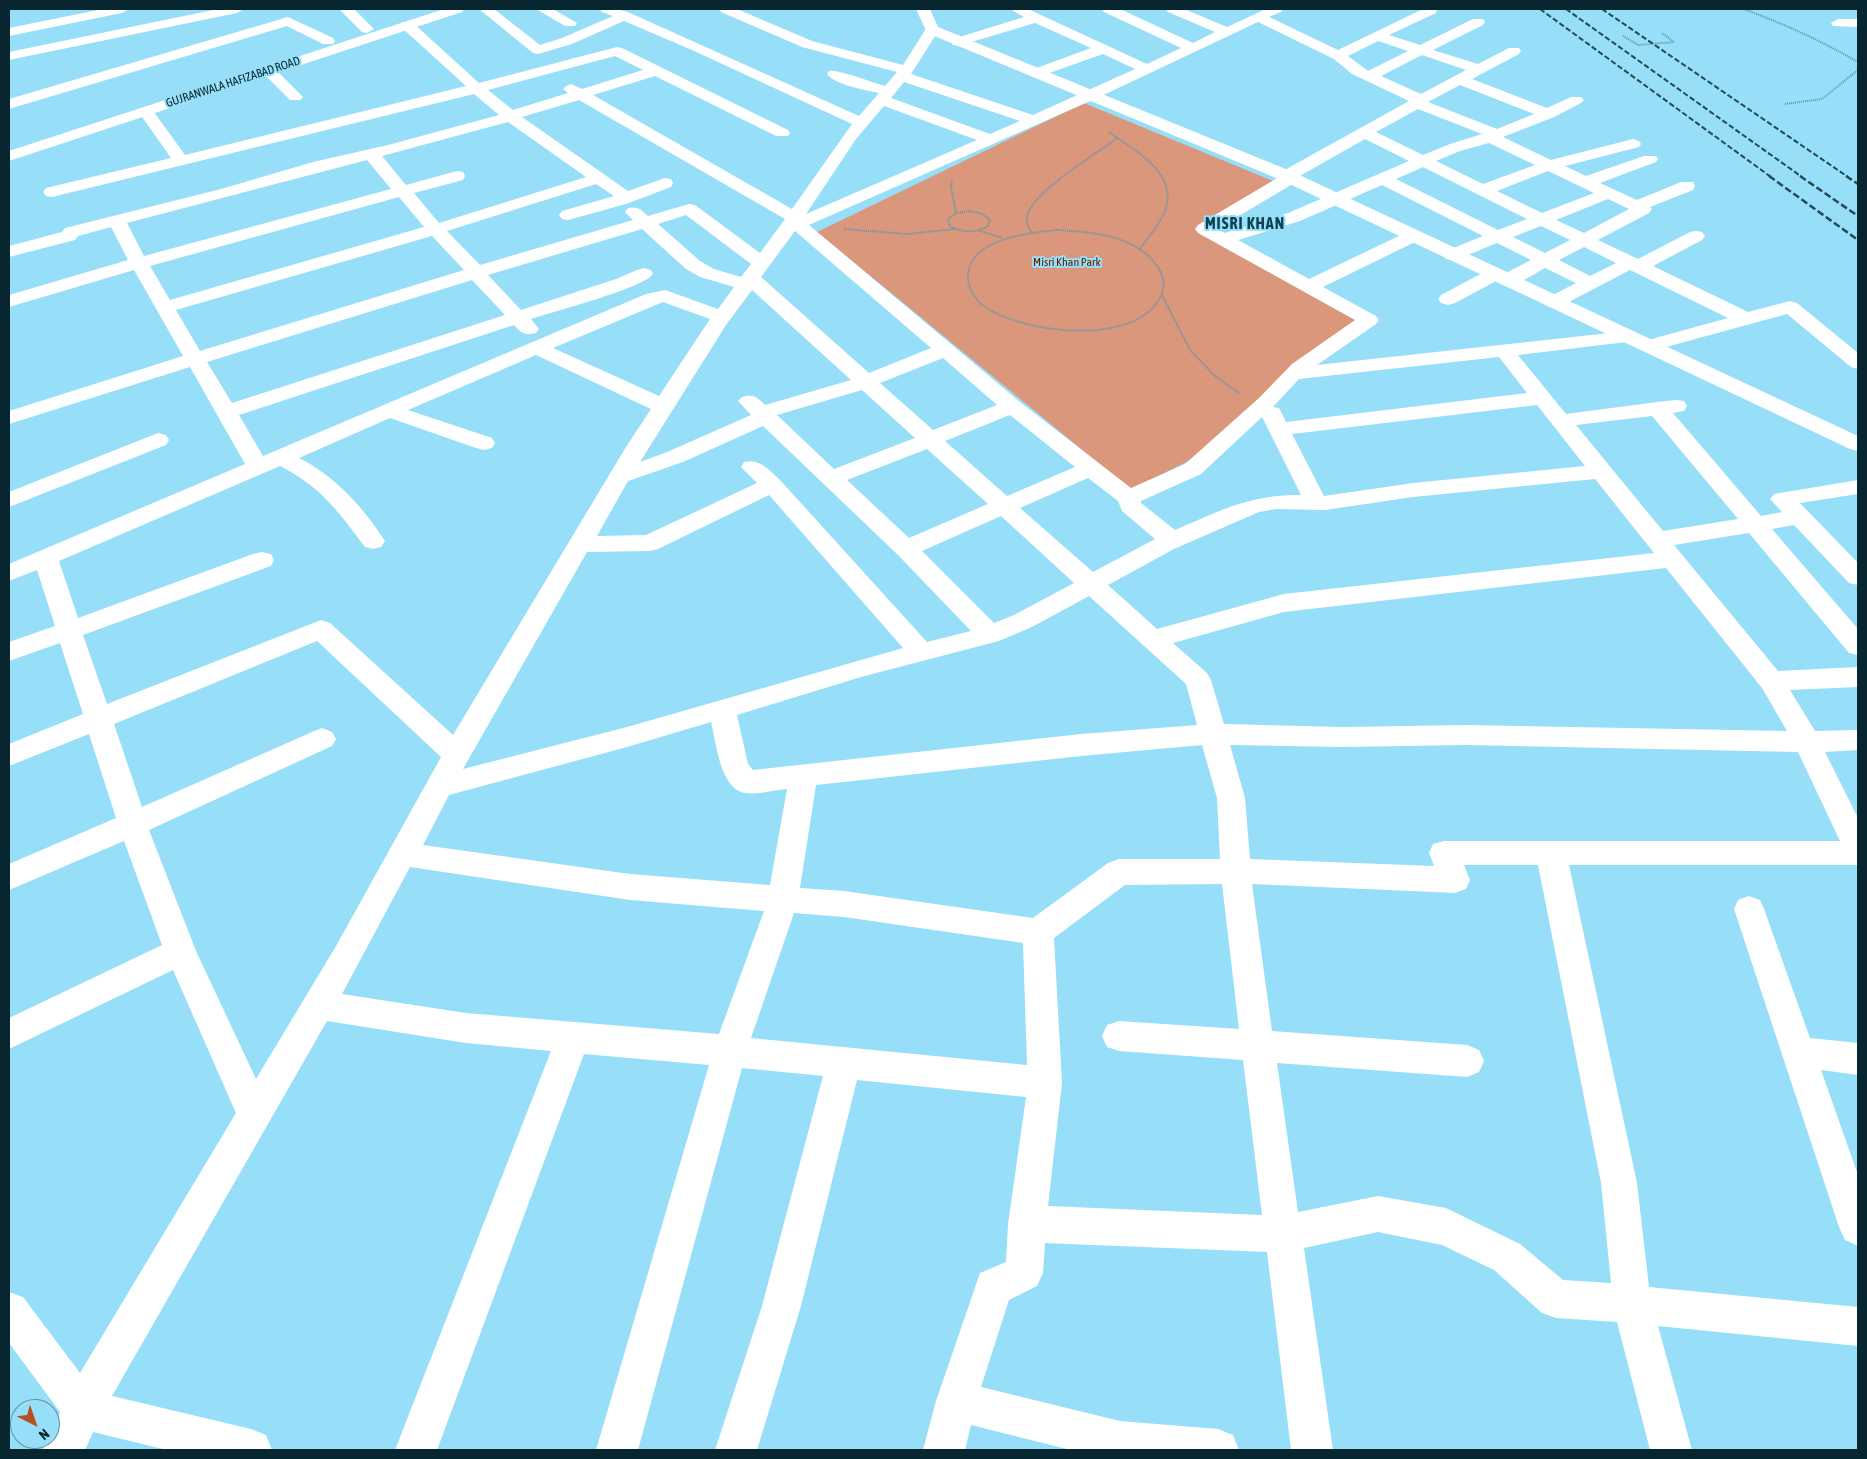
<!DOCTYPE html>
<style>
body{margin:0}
#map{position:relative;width:1867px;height:1459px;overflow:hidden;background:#97def8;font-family:"Asap Condensed",sans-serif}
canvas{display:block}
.frame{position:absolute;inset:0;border:10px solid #07262f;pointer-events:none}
.north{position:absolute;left:10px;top:1399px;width:50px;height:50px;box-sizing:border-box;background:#97def8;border:1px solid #5d94a8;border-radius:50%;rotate:139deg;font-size:14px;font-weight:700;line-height:20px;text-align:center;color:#07262f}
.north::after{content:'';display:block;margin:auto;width:18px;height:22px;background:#b75122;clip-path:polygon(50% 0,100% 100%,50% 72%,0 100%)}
</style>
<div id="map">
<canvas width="1867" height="1459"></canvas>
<div class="frame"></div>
<div class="north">N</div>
</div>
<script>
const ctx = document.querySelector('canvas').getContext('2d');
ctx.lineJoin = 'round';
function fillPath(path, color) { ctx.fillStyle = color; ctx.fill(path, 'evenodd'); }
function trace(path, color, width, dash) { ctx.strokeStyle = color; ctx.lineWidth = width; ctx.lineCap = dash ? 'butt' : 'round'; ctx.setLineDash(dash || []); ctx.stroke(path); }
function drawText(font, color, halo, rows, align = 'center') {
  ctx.font = font + ' "Asap Condensed",sans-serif'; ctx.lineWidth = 4; ctx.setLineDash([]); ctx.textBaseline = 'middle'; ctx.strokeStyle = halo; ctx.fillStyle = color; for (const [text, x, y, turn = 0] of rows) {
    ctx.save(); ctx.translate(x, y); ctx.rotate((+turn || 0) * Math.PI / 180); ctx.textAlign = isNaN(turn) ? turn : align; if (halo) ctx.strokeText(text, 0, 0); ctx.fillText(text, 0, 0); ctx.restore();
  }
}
const green = new Path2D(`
 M1084 103 1273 181 1198 228 1359 319 1196 457 1131 490 817 232Z`);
const path = new Path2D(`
 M1743 9C1783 23 1821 41 1858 62
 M1623 36 1638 45 1674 42 1662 33
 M1785 104 1822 99 1858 70
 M1109 132C1134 150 1179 173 1165 211 1159 225 1148 238 1139 250
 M952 180 951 187 956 213
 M970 211 983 214 990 220 988 226C976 233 963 233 950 226L948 219 956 213Z
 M844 229 908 234 955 229
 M1057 230C1091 232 1136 235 1157 266 1163 275 1166 284 1161 295 1139 348 1018 334 981 304 974 297 968 287 968 277 968 239 1028 233 1057 230Z
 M980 231 1003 238
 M1031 232C1029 228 1026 222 1027 217 1031 192 1097 154 1117 138
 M1162 295 1190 350 1214 375 1240 394`);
const minor = new Path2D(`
 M103 9H129L122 13 9 36V28Z
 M218 9H244L237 13 9 60V52Z
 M339 9H354L374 29 367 33 362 32Z
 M479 9H494L540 45 562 38 613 16 602 12 600 9H618L630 13 859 116 879 93C865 90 835 85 827 74L829 71C837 69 874 83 885 86L897 72 802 47 721 12 719 9H737L812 41 903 65 927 27H937L939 30 911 74 1033 115 1135 69 1103 54 1041 76H1031L1029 73 1031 70 1091 48 1035 23 958 46 953 45 951 42 953 39 1024 17 1010 9H1028L1147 64 1181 48 1104 12 1102 9H1120L1193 43 1215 32 1168 12 1166 9H1184L1227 27 1266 9H1283L1281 12 1269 17 1338 50 1423 9H1437L1436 13 1389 35 1420 45 1473 19H1483L1485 22 1483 25 1433 50 1478 64 1509 48H1519L1521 51 1519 54 1472 79 1547 108 1571 97H1581L1584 100 1581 103 1554 117 1503 137 1551 160 1633 139 1639 141 1641 144 1639 147 1565 166 1586 176 1644 156H1656L1658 159 1656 162 1600 183 1637 200 1681 182H1693L1695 186 1693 190 1650 207 1652 209 1649 213 1598 240 1638 259 1690 232 1696 231 1702 232 1705 236 1702 240 1653 266 1748 312 1790 301 1797 303 1858 353V369L1851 367 1787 314 1655 350 1648 352 1641 350 1638 346 1641 342 1728 318 1630 270 1561 306 1554 308 1547 306 1544 302 1547 298 1576 283 1545 268C1532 275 1515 288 1500 284L1498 280 1455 303 1448 305 1441 303 1438 299 1441 295 1488 270 1495 268 1502 270 1504 274 1531 260 1497 243 1458 259 1452 260 1446 259 1443 255 1446 251 1483 236 1382 185 1300 221 1238 240 1309 279 1407 232 1413 231 1419 232 1422 236 1419 240 1323 287 1376 316 1379 320 1376 324 1317 365 1628 331 1635 333 1638 337 1635 341 1518 355 1566 414 1657 402 1676 400 1684 401 1687 406 1684 411 1673 413 1761 516 1782 512 1770 499 1774 494 1858 480V494L1800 503 1858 563V585L1849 583 1794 525 1772 529 1858 629V655L1849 653 1749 533 1674 545 1778 671 1858 667V687L1790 690 1815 731 1858 730V750L1825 752 1858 818V865H1569L1637 1183 1649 1287 1858 1307V1346L1658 1326 1692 1450H1650L1617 1322 1556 1318 1542 1313 1494 1270 1442 1245 1378 1232 1304 1248 1333 1450H1291L1267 1252 1045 1243 1043 1273 1037 1286 1009 1300 981 1387 1120 1421 1218 1429 1233 1435 1239 1450H1071L971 1425 965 1450H923L936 1401 980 1273 1006 1262 1008 1224 1026 1097 857 1080 801 1306 757 1450H715L762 1306 823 1076 742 1068 638 1450H596L709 1065 584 1054 437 1450H395L551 1051 466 1043 327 1021 112 1396 251 1429 266 1435 272 1450H167L93 1432 85 1450H43L48 1439H50V1434L60 1412 9 1343V1292L23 1297 80 1373 236 1113 173 970 9 1049V1018L162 945 124 841 9 890V864L116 818 89 734 9 766V744L83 714 60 643 9 661V642L55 626 37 570 9 581V564L245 464 190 367 9 424V411L183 356 134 270 9 307V295L128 260 111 227 78 236 75 240 9 257V246L62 232 65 228 221 189 313 162 388 145 499 115 474 94 52 197 46 196 43 192 46 188 171 158 138 111 141 108H151L185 155 466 86 402 28 400 25 402 22H412L479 83 617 47 622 48 788 130 790 133 788 136H776L655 76 593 95 792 209 852 124 692 50 624 21 572 44 538 54 533 53ZM1258 22 1334 59 1352 74 1409 101 1281 172 1279 177 1198 225 1195 229 1198 233 1355 320 1292 364 1259 398 1185 464 1131 488 1020 402 809 225 1097 98ZM1378 41 1408 51 1368 71 1348 56ZM1422 55 1466 70 1421 94 1381 76ZM615 56 643 70 582 89 571 84 566 86 563 89 568 93 513 110 488 90ZM904 82 1020 121 990 134 891 98ZM1460 85 1534 114 1497 129 1428 102ZM579 100 785 219 760 253 695 205 689 204 648 216C641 209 637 206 628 208L625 212 633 220 480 265 447 231 596 184 614 196 562 211 559 215 562 219 568 220 626 204 671 187 673 183 671 179 665 178 628 191 522 117ZM884 106 977 140 806 214 856 139ZM1418 109 1482 134 1450 144 1423 155 1376 132ZM508 122 586 177 439 223 414 193 463 180 465 176 463 172 457 171 406 185 382 156ZM1365 139 1409 161 1288 213 1225 233 1217 229 1296 182 1298 177ZM1489 143 1535 165 1483 184 1436 161 1460 151ZM367 160 391 189 144 256 127 223ZM1423 167 1527 219 1498 230 1396 179ZM1548 171 1594 193 1542 213 1497 191ZM399 197 424 227 170 300 150 266ZM1608 199 1629 209 1584 233 1556 220ZM686 215 751 264 741 277 714 269 700 261 658 224ZM1541 226 1570 240 1545 253 1513 237ZM642 229 686 269 700 277 734 287 718 309 665 290 646 294 263 456 239 415 514 325C521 333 525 336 536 333L539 329 531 319C552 312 644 288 653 274L651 270 644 268 637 270 616 279 521 310 488 275ZM795 231 931 348 869 373 761 277ZM432 236 464 270 200 351 176 310ZM1584 247 1616 263 1590 276 1559 260ZM472 280 505 315 232 403 207 362ZM752 290 851 380 765 405C757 397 753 394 742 397L738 401 751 415 667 452 640 462 726 325ZM663 302 710 319 659 396 553 348ZM536 355 651 409 626 447 453 735 330 623 321 620 107 704 83 635 271 566 274 560 271 554 262 552 253 554 78 618 59 561 280 466C321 487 338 511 365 547L373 549 381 547 385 541C363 507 335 476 299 458L390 418 476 448 484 450 492 448 495 443 492 438 408 410ZM1499 357 1527 393 1286 422 1279 408 1273 407 1299 379ZM943 358 997 405 933 430 880 383ZM862 390 915 438 834 469 777 415ZM1537 405 1585 466 1413 483 1324 496 1292 434ZM1010 415 1075 467 1007 496 945 441ZM1652 416 1738 519 1663 531 1576 425ZM1262 417 1301 495C1250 494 1220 511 1175 530L1141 503V501L1201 474ZM763 426 898 555 971 631 927 642 780 480C769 470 760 458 744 462L741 467 757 483 646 535 597 536 628 481 683 462ZM927 449 988 504 909 538 847 480ZM1088 478 1118 501 1122 511 1155 539 1093 572 1020 508ZM1595 479 1654 553 1284 594 1157 629 1108 585 1174 549 1259 512 1276 509 1325 510 1413 497ZM769 495 903 648 627 727 463 769 587 552 650 551 658 549ZM1001 516 1074 583 1014 615 994 623 922 551ZM1666 568 1762 688 1787 731 1466 725 1343 727 1224 724 1211 680 1207 673 1173 643 1284 612ZM1089 596 1186 684 1197 725 1081 734 753 770 748 764 737 715 861 677 999 641 1032 627ZM317 641 441 757 336 946 256 1079 196 951 149 830 332 746 336 739 332 732 322 728 312 732 142 807 114 724ZM711 722C716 742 720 788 744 793 757 795 774 790 787 789L770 885 630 874 423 845 449 795 627 747ZM1202 745 1217 798 1220 859H1119L1108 863 1033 918 844 891 800 888 816 785 1081 756ZM1230 745 1343 747 1466 745 1798 752 1840 841H1444L1433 844 1429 853 1434 866 1250 859 1245 798ZM1464 865H1538L1601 1183 1611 1283 1563 1280 1520 1244 1446 1208 1378 1196 1298 1212 1277 1063 1467 1077 1479 1072 1484 1061 1479 1050 1467 1045 1272 1031 1252 884 1455 893 1466 889 1470 880ZM410 867 630 900 764 911 719 1034 466 1013 342 994ZM1222 884 1239 1029 1119 1021 1107 1025 1102 1036 1107 1047 1119 1051 1243 1060 1262 1215 1048 1206 1062 1083 1054 938 1125 885ZM794 913 844 917 1023 943 1027 1065 751 1038Z
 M536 9H553L577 23 575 26H565Z
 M288 17 333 38 335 41 333 44H323L287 26 9 109V99Z
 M1838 19H1858V27L1833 26 1831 23Z
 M269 67 274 68 303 97 300 100H290L264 74 262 71 264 68Z
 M158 433 166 435 169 440 166 445 9 507V492Z
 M1749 896 1760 900 1764 909 1810 1038 1858 1043V1075L1821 1070 1858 1175V1246L1845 1240 1839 1227 1734 909 1738 900Z`);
const major = new Path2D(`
 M444 9H464L462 12 9 161V151Z
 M916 9H930L938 27 1293 172 1858 436V451L1850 449 1281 180 927 33Z`);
const railFar1 = new Path2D(`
 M1540 9 1771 177
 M1566 9 1802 177
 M1602 9 1848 177`);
const rail = new Path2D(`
 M1769 176 1858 240
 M1800 176 1858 216
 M1846 176 1858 184`);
const farStreetnames = [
 ["GUJRANWALA HAFIZABAD ROAD",233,82,-18]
];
const farParknames = [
 ["Misri Khan Park",1067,262]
];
const farDistrictnames = [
 ["MISRI KHAN",1245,224]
];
fillPath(green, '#da977b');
trace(path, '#5f96aa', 2, [1, 1]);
fillPath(minor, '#fff');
fillPath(major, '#fff');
trace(railFar1, '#234a56', 2, [5.5, 2.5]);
trace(rail, '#234a56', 2.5, [7, 3]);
drawText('12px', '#07262f', '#97def8', farStreetnames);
drawText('12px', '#612000', '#97def8', farParknames);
ctx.letterSpacing = '1px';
drawText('bold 16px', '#0c4252', '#97def8', farDistrictnames);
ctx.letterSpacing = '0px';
</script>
